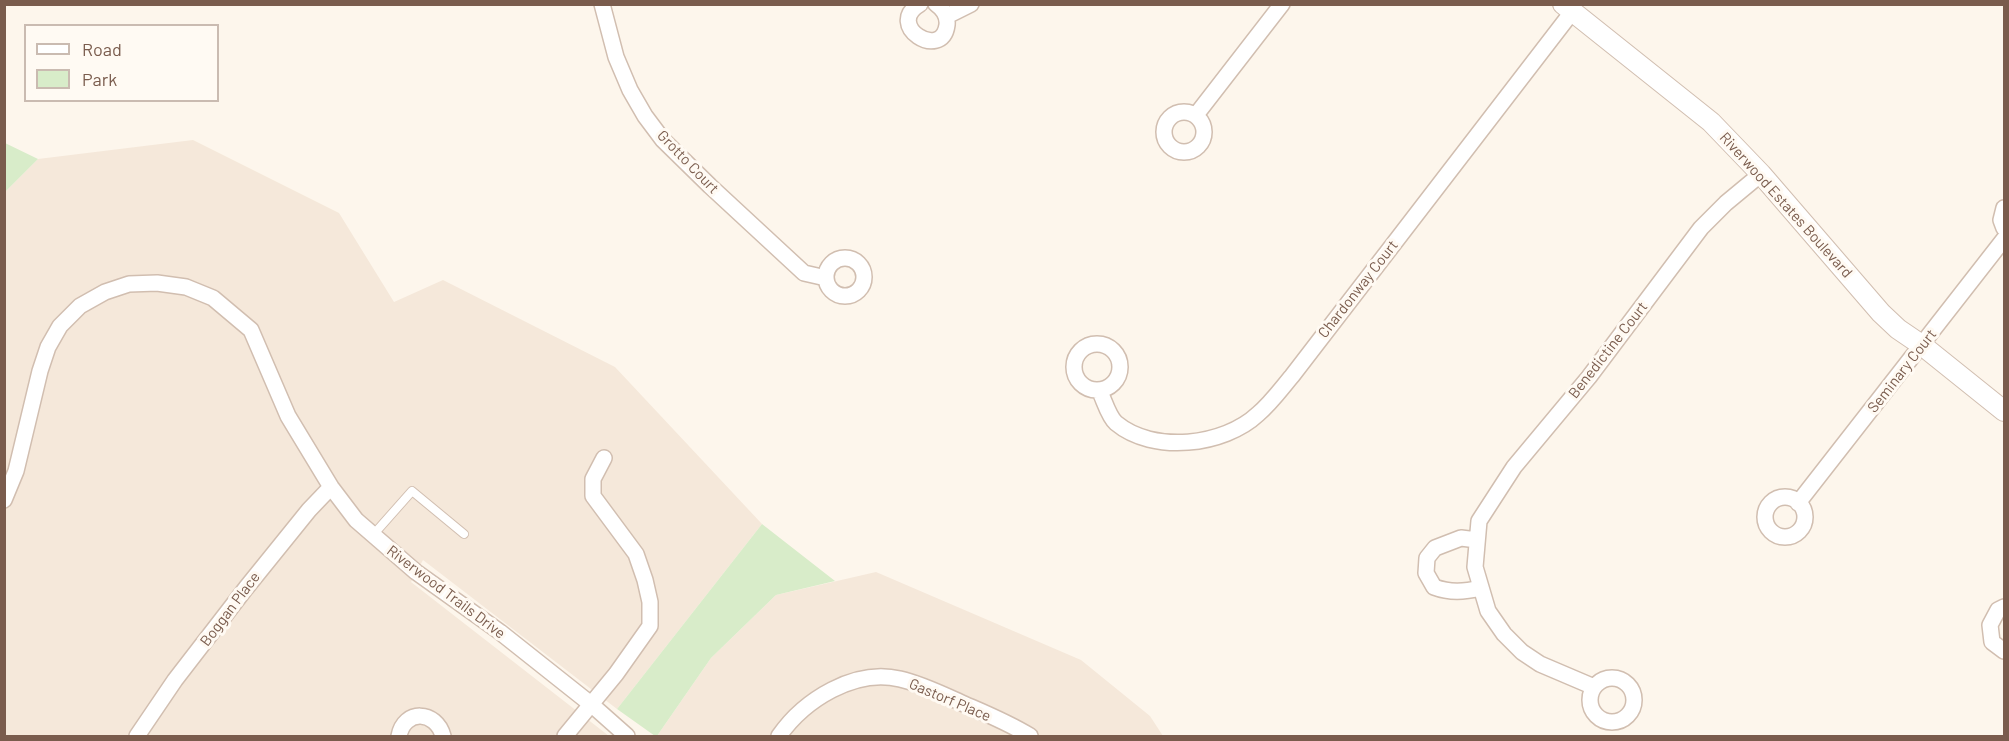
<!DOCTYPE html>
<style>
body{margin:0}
#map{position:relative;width:2009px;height:741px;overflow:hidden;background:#fdf6ec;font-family:Barlow,sans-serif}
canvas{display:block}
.frame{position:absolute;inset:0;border:6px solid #7a5c4d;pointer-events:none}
.legend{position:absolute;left:24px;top:24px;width:195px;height:78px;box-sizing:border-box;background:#fffaf3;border:2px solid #cabbb1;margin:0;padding:8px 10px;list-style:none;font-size:18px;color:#7a5c4d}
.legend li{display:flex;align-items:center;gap:12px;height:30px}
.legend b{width:30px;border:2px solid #cabbb1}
</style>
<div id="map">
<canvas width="2009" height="741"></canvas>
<div class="frame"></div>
<ul class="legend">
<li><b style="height:8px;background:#fff"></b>Road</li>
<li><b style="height:16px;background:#d8ecc9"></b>Park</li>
</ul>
</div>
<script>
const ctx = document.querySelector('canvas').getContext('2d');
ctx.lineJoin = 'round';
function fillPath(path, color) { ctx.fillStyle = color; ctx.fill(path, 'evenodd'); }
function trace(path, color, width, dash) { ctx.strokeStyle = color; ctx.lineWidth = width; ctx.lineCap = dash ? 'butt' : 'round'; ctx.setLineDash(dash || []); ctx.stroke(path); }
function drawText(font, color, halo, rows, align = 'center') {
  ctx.font = font + ' Barlow,sans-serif'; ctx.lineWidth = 6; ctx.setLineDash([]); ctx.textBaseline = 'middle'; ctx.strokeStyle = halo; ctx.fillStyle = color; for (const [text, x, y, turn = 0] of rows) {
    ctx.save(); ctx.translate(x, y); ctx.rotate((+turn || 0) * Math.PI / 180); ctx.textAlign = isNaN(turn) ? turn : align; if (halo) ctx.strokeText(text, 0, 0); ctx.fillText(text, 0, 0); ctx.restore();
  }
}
const residential = new Path2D(`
 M193 140 339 213 394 302 443 280 615 367 762 524 617 709 423 560 411 582 609 736H5V192L38 159Z
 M876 572 1081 660 1150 716 1163 736H657L711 658 776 595Z`);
const green = new Path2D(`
 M5 143 38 159 5 192Z
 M762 524 835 581 776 595 711 658 657 736H655L617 709Z`);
const service = new Path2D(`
 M373 535 412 491 464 534`);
const minor = new Path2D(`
 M602 4 616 57 630 90 645 116 663 140 710 186 804 273 826 278
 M920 4C884 25 942 62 947 25 948 16 943 9 936 4
 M947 16 971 4
 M1164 132a20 20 0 1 1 40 0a20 20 0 1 1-40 0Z
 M1196 115 1282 4
 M2004 208 2001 220 2004 228
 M826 277a19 19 0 1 1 38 0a19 19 0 1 1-38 0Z
 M1074 367a23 23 0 1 1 46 0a23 23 0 1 1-46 0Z
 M1099 390C1104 399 1108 416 1116 423 1153 454 1224 446 1258 414 1271 403 1281 389 1292 376L1572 12
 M1765 517a20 20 0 1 1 40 0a20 20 0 1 1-40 0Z
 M4 500 16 471 40 371 48 347 60 326 80 306 105 292 129 284 157 283 186 287 213 298 251 330 288 416 331 487 356 520 416 572 500 632 592 705 627 736
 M1798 503 2004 239
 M1477 540 1461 538 1435 548 1427 558 1426 573 1434 587C1450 593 1464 592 1481 588
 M2004 607 1998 610 1990 625 1992 642 2004 651
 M1590 700a22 22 0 1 1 44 0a22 22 0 1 1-44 0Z
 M1594 687 1540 664 1522 652 1504 634 1488 611 1475 567 1479 521 1514 467 1589 377 1701 228 1726 203 1761 174
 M137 736 175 680 246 588 309 510 331 487
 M399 736C404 709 436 710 443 736
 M565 736 616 674 650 626V602L645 580 636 554 593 496V479L604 458
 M779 736C804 700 855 668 900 679 922 684 944 695 964 704 987 714 1009 723 1030 736`);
const tertiary = new Path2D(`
 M1563 4 1711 122 1761 174 1881 313 1898 329 1923 346 2004 411`);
const streetNames = [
 ["Grotto Court",688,162,46],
 ["Riverwood Estates Boulevard",1786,205,48],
 ["Chardonway Court",1358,289,-52],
 ["Benedictine Court",1608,350,-52],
 ["Seminary Court",1902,371,-52],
 ["Riverwood Trails Drive",446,592,37],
 ["Boggan Place",230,609,-53],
 ["Gastorf Place",950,700,23]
];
fillPath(residential, '#f5e8da');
fillPath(green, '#d8ecc9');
trace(service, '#d1beb0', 10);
trace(minor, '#d1beb0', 18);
trace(tertiary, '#d1beb0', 22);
trace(service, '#fff', 8);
trace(minor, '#fff', 15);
trace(tertiary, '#fff', 20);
drawText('15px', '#7a5c4d', '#fffaf3', streetNames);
</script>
